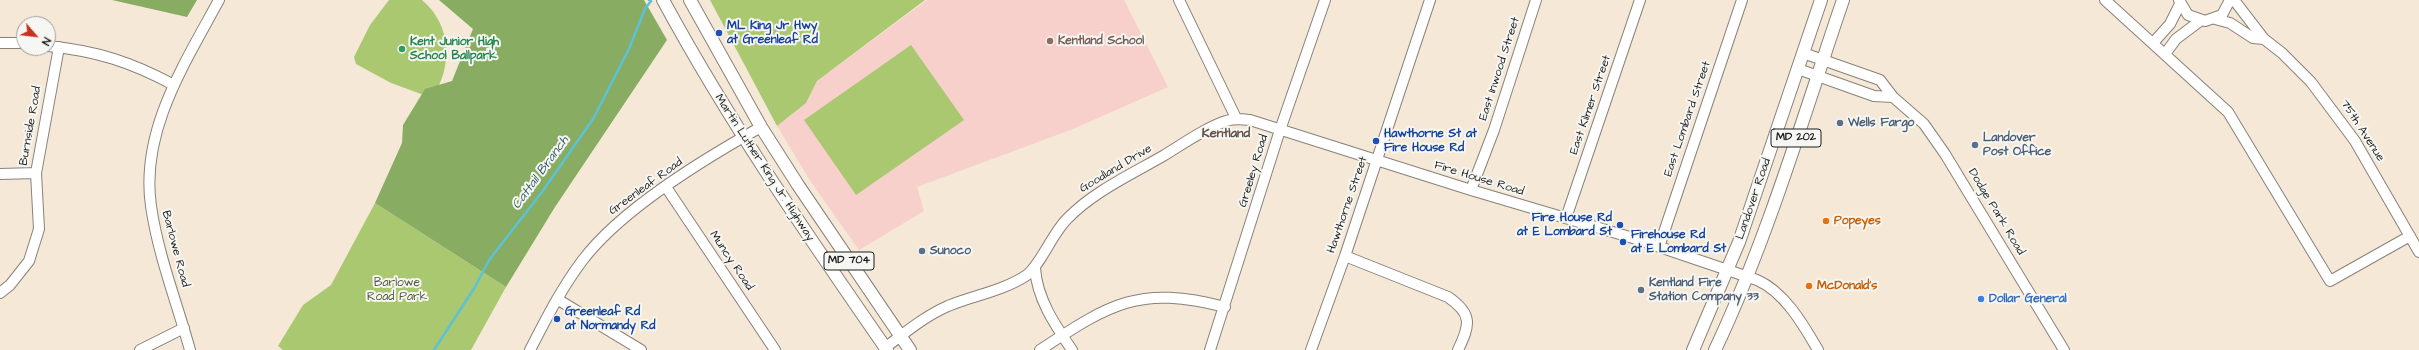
<!DOCTYPE html>
<style>
body{margin:0}
#map{position:relative;width:2419px;height:350px;overflow:hidden;background:#f5e8d7;font-family:"Architects Daughter",sans-serif}
canvas{display:block}
.north{position:absolute;left:16px;top:16px;width:40px;height:40px;box-sizing:border-box;background:#f6f6f2;border:1px solid #9f9f9c;border-radius:50%;rotate:118deg;font-size:11px;font-weight:700;line-height:16px;text-align:center;color:#1c1c1c}
.north::after{content:'';display:block;margin:auto;width:14px;height:18px;background:#c8321e;clip-path:polygon(50% 0,100% 100%,50% 72%,0 100%)}
</style>
<div id="map">
<canvas width="2419" height="350"></canvas>
<div class="north">N</div>
</div>
<script>
const ctx = document.querySelector('canvas').getContext('2d');
ctx.lineJoin = 'round';
function fillPath(path, color) { ctx.fillStyle = color; ctx.fill(path, 'evenodd'); }
function trace(path, color, width, dash) { ctx.strokeStyle = color; ctx.lineWidth = width; ctx.lineCap = dash ? 'butt' : 'round'; ctx.setLineDash(dash || []); ctx.stroke(path); }
function drawText(font, color, halo, rows, align = 'center') {
  ctx.font = font + ' "Architects Daughter",sans-serif'; ctx.lineWidth = 4; ctx.setLineDash([]); ctx.textBaseline = 'middle'; ctx.strokeStyle = halo; ctx.fillStyle = color; for (const [text, x, y, turn = 0] of rows) {
    ctx.save(); ctx.translate(x, y); ctx.rotate((+turn || 0) * Math.PI / 180); ctx.textAlign = isNaN(turn) ? turn : align; if (halo) ctx.strokeText(text, 0, 0); ctx.fillText(text, 0, 0); ctx.restore();
  }
}
const built = new Path2D(`
 M927 0H1124L1168 87 1073 129 917 187 924 211 859 250 811 182 777 126 806 103 817 81Z`);
const green = new Path2D(`
 M389 0H422C452 25 453 67 432 98L391 83 356 64 354 57 370 25Z
 M710 0H925L817 81 806 103 777 126Z
 M911 45 964 120 856 195 804 120Z
 M375 203 506 287 471 350H283L278 346 303 305 331 285Z`);
const forest = new Path2D(`
 M112 0H197L187 17Z
 M439 0H644L667 40 555 207 506 287 375 203 402 143 403 125 425 89 452 81 473 29Z`);
const stream = new Path2D(`
 M434 350 475 287 489 260 542 192 593 119 628 51 645 9 651 1 649 0`);
const minor = new Path2D(`
 M1179 0 1236 118
 M2105 0 2228 112 2330 281 2410 236
 M2179 0 2188 15 2205 21 2222 15 2230 0
 M2234 0 2264 39
 M2215 19 2230 23 2253 38 2264 39 2282 53 2311 82 2355 141 2419 252
 M0 43H24
 M2153 43 2170 24 2180 4
 M48 46C97 51 131 62 174 85
 M1803 53 1880 80 1893 97 1924 124 1945 154 2064 350
 M2165 54 2176 39 2200 21
 M1798 69 1874 96 1893 97
 M0 174 36 173
 M666 187 775 350
 M1471 190 1494 130 1536 0
 M1566 218 1640 0
 M1659 247 1742 0
 M1345 256 1448 297C1473 314 1470 325 1458 350
 M1035 268C1037 299 1055 325 1072 350
 M0 293 10 285 29 261 39 229 36 173 59 47
 M557 299 641 350
 M886 347C906 332 925 316 948 306 975 295 1003 291 1027 275 1041 264 1052 234 1067 219 1093 192 1130 175 1163 156 1183 144 1203 129 1226 121 1234 118 1241 119 1250 120L1471 190 1633 238 1757 280C1785 292 1804 326 1818 350
 M140 350 184 328
 M190 350C177 303 158 255 151 206 140 131 185 63 219 0
 M530 350C546 319 561 289 582 261 621 209 704 159 761 127
 M1040 350C1111 303 1139 285 1225 307
 M1210 350 1280 130 1325 0
 M1311 350 1345 256 1430 0`);
const major = new Path2D(`
 M663 0C729 122 808 236 887 350
 M690 0 761 127 798 185 910 350
 M1693 350 1739 242 1821 0
 M1715 350C1768 238 1803 117 1843 0`);
const markers = [
 [719,33,4,"#1a4fb4"],
 [1050,41,4,"#8d6e63"],
 [402,49,4,"#2e9e5b"],
 [1840,123,4,"#5c6f8a"],
 [1376,141,4,"#1a4fb4"],
 [1975,145,4,"#5c6f8a"],
 [1826,221,4,"#e8710a"],
 [1620,225,4,"#1a4fb4"],
 [1623,242,4,"#1a4fb4"],
 [922,251,4,"#5c6f8a"],
 [1809,286,4,"#e8710a"],
 [1641,290,4,"#5c6f8a"],
 [1981,299,4,"#3f7fe0"],
 [557,319,4,"#1a4fb4"]
];
const shields = [
 [1796,138,50],
 [849,261,50]
];
const shieldNames = [
 ["MD 202",1796,138],
 ["MD 704",849,261]
];
const transitNames = [
 ["ML King Jr Hwy",727,26],
 ["at Greenleaf Rd",727,40],
 ["Hawthorne St at",1384,134],
 ["Fire House Rd",1384,148],
 ["Fire House Rd",1612,218,"right"],
 ["at E Lombard St",1612,232,"right"],
 ["Firehouse Rd",1631,235],
 ["at E Lombard St",1631,249],
 ["Greenleaf Rd",565,312],
 ["at Normandy Rd",565,326]
];
const educationNames = [
 ["Kentland School",1058,41]
];
const leisureNames = [
 ["Kent Junior High",410,42],
 ["School Ballpark",410,56]
];
const streetNames = [
 ["East Inwood Street",1500,69,-72],
 ["East Kilmer Street",1591,105,-71],
 ["East Lombard Street",1688,119,-71],
 ["Burnside Road",31,126,-80],
 ["75th Avenue",2362,131,57],
 ["Martin Luther King Jr. Highway",764,168,57],
 ["Goodland Drive",1116,169,-31],
 ["Greeley Road",1254,171,-73],
 ["Fire House Road",1479,179,17],
 ["Greenleaf Road",646,187,-36],
 ["Landover Road",1754,199,-71],
 ["Hawthorne Street",1348,205,-71],
 ["Dodge Park Road",1996,212,59],
 ["Barlowe Road",175,249,75],
 ["Muncy Road",731,261,56]
];
const serviceNames = [
 ["Wells Fargo",1848,123],
 ["Landover",1983,138],
 ["Post Office",1983,152],
 ["Sunoco",930,251],
 ["Kentland Fire",1649,283],
 ["Station Company 33",1649,297]
];
const foodNames = [
 ["Popeyes",1834,221],
 ["McDonald's",1817,286]
];
const parkNames = [
 ["Barlowe",397,283],
 ["Road Park",397,297]
];
const shopNames = [
 ["Dollar General",1989,299]
];
const neighbourhoodNames = [
 ["Kentland",1226,134]
];
const waterNames = [
 ["Cattail Branch",541,173,-54]
];
fillPath(built, '#f7d0cb');
fillPath(green, '#aac870');
fillPath(forest, '#87ac62');
trace(stream, '#5bc2d8', 2.5);
trace(minor, '#88827a', 12);
trace(major, '#88827a', 14);
trace(minor, '#fff', 10);
trace(major, '#fff', 12);
for (const [x, y, r, color] of markers) { const dot = new Path2D(); dot.arc(x, y, r, 0, 2 * Math.PI); ctx.fillStyle = color; ctx.fill(dot); trace(dot, '#f6f6f2', 1.5); }
for (const [x, y, w] of shields) { const box = new Path2D(); box.roundRect(x - w / 2, y - 9, w, 18, 3); ctx.fillStyle = '#f6f6f2'; ctx.fill(box); trace(box, '#1c1c1c', 1); }
drawText('bold 11px', '#1c1c1c', null, shieldNames);
drawText('bold 12px', '#164399', '#f6f6f2', transitNames, 'left');
drawText('bold 12px', '#785e54', '#f6f6f2', educationNames, 'left');
drawText('bold 12px', '#27864d', '#f6f6f2', leisureNames, 'left');
drawText('12px', '#1c1c1c', '#f6f6f2', streetNames);
drawText('bold 12px', '#4e5e75', '#f6f6f2', serviceNames, 'left');
drawText('bold 12px', '#c56008', '#f6f6f2', foodNames, 'left');
drawText('12px', '#4e5839', '#f6f6f2', parkNames);
drawText('bold 12px', '#366cbe', '#f6f6f2', shopNames, 'left');
drawText('bold 13px', '#645247', '#f6f6f2', neighbourhoodNames);
drawText('italic 13px', '#355e67', '#f6f6f2', waterNames);
</script>
